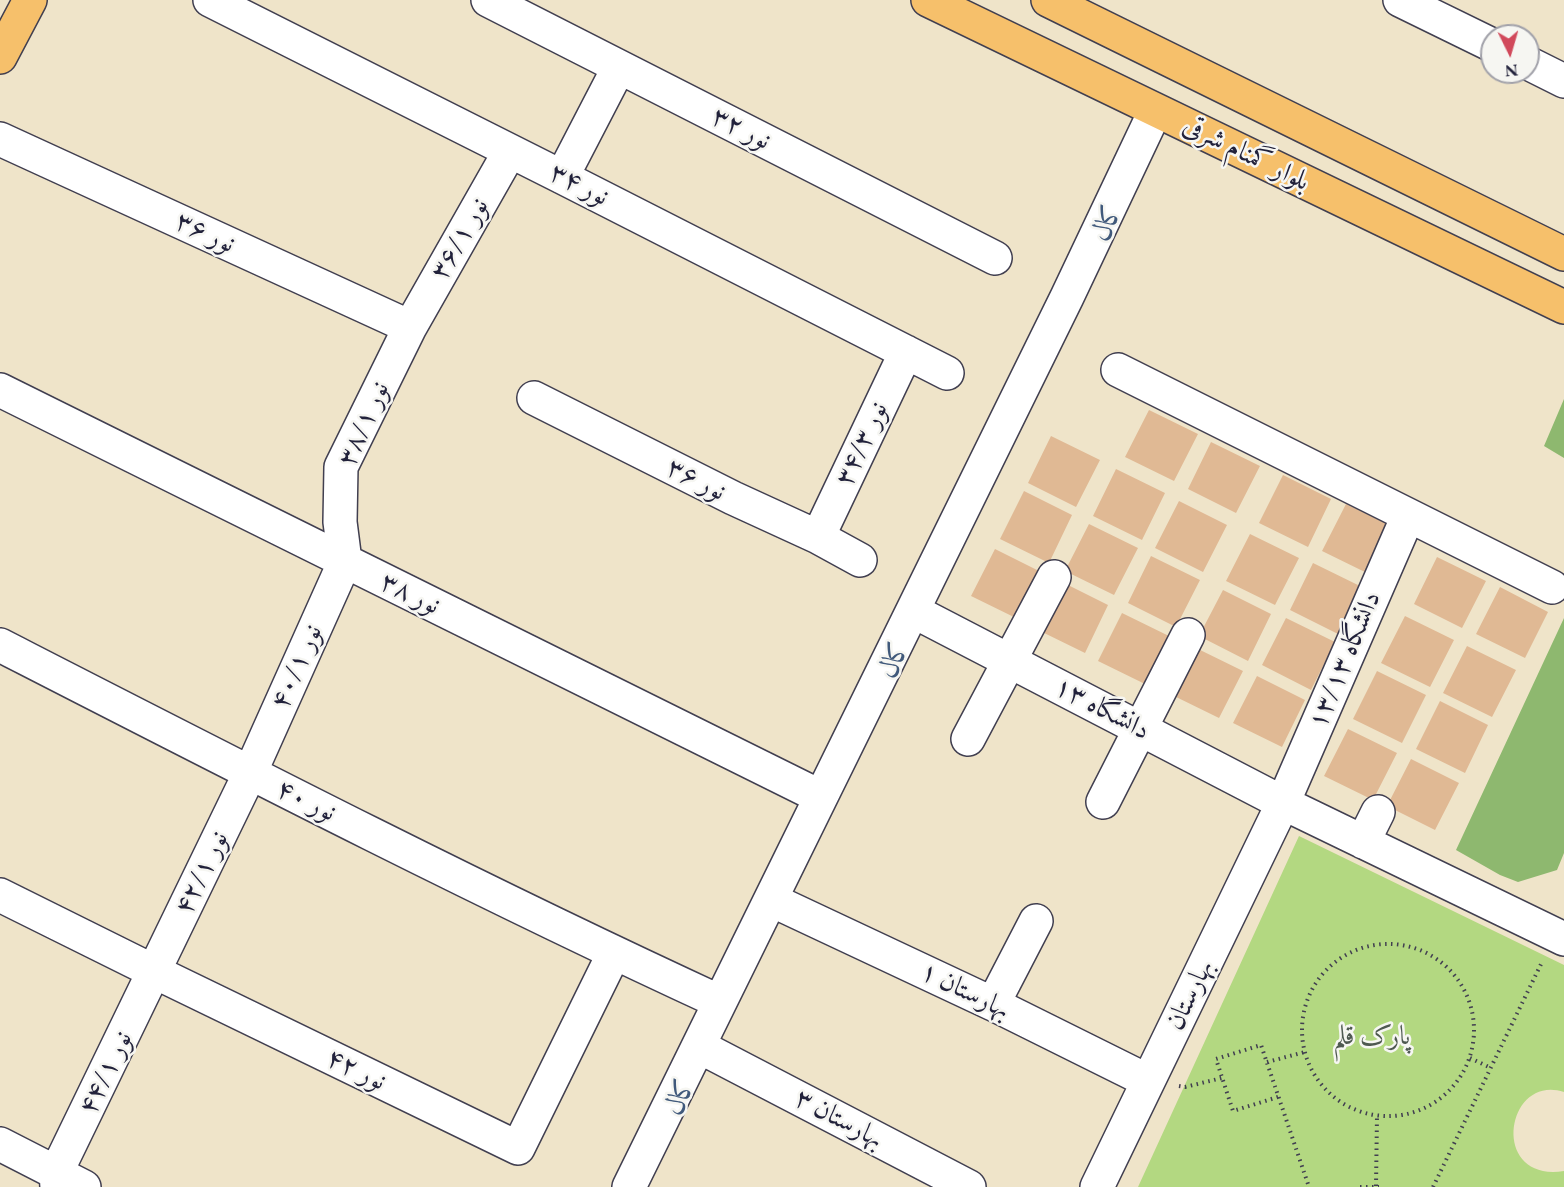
<!DOCTYPE html>
<meta charset="utf-8">
<style>
body{margin:0}
#map{position:relative;width:1564px;height:1187px;overflow:hidden;background:#efe4c9;font-family:"EB Garamond",serif}
canvas{display:block}
.north{position:absolute;left:1480px;top:24px;width:60px;height:60px;box-sizing:border-box;background:#f6f6f2;border:2px solid #a1a1a9;border-radius:50%;rotate:175deg;font-size:16px;font-weight:700;line-height:24px;text-align:center;color:#22223b}
.north::after{content:'';display:block;margin:auto;width:21px;height:27px;background:#d1495b;clip-path:polygon(50% 0,100% 100%,50% 72%,0 100%)}
</style>
<div id="map">
<canvas width="1564" height="1187"></canvas>
<div class="north">N</div>
</div>
<script>
const ctx = document.querySelector('canvas').getContext('2d');
ctx.lineJoin = 'round';
function fillPath(path, color) { ctx.fillStyle = color; ctx.fill(path, 'evenodd'); }
function trace(path, color, width, dash) { ctx.strokeStyle = color; ctx.lineWidth = width; ctx.lineCap = dash ? 'butt' : 'round'; ctx.setLineDash(dash || []); ctx.stroke(path); }
function drawText(font, color, halo, rows, align = 'center') {
  ctx.font = font + ' "EB Garamond",Amiri,serif'; ctx.lineWidth = 5; ctx.setLineDash([]); ctx.textBaseline = 'middle'; ctx.strokeStyle = halo; ctx.fillStyle = color; for (const [text, x, y, turn = 0] of rows) {
    ctx.save(); ctx.translate(x, y); ctx.rotate((+turn || 0) * Math.PI / 180); ctx.textAlign = isNaN(turn) ? turn : align; if (halo) ctx.strokeText(text, 0, 0); ctx.fillText(text, 0, 0); ctx.restore();
  }
}
const green = new Path2D(`
 M1299 836 1564 965V1092C1505 1073 1489 1183 1564 1171V1187H1138Z`);
const forest = new Path2D(`
 M1564 399V458L1544 446Z
 M1564 618V853L1557 870 1518 882 1500 875 1456 850Z`);
const building = new Path2D(`
 M1149 410 1198 434 1174 481 1125 457Z
 M1051 436 1100 460 1076 507 1028 483Z
 M1211 442 1260 466 1236 513 1188 489Z
 M1116 469 1165 493 1142 540 1093 516Z
 M1283 475 1331 499 1308 547 1259 523Z
 M1024 491 1072 515 1049 563 1000 539Z
 M1179 501 1227 525 1203 572 1155 548Z
 M1346 504 1395 528 1371 575 1322 551Z
 M1089 524 1138 548 1114 595 1065 571Z
 M1250 534 1299 558 1275 605 1226 581Z
 M995 549 1043 573 1020 620 971 596Z
 M1151 556 1200 580 1176 627 1128 603Z
 M1437 557 1486 581 1462 628 1414 604Z
 M1313 563 1362 587 1338 634 1290 610Z
 M1060 581 1108 605 1085 653 1036 629Z
 M1500 587 1548 612 1525 658 1476 634Z
 M1223 590 1271 614 1248 661 1199 636Z
 M1122 613 1171 637 1147 685 1098 661Z
 M1405 616 1454 640 1430 687 1381 663Z
 M1286 618 1335 642 1311 690 1262 665Z
 M1467 646 1516 670 1492 717 1443 693Z
 M1194 647 1243 671 1219 718 1170 694Z
 M1377 671 1426 695 1402 743 1353 719Z
 M1257 676 1305 700 1282 747 1233 723Z
 M1440 701 1488 725 1465 773 1416 749Z
 M1348 729 1397 753 1373 800 1324 776Z
 M1411 759 1459 783 1435 830 1387 806Z`);
const path = new Path2D(`
 M1302 1030a86 86 0 1 1 172 0a86 86 0 1 1-172 0Z
 M1470 1058 1491 1068
 M1267 1062 1305 1052
 M1179 1086 1185 1087 1222 1078
 M1278 1097 1233 1111 1216 1059 1261 1045 1309 1187
 M1376 1186 1377 1116
 M1360 1187H1379
 M1433 1187 1542 962`);
const minor = new Path2D(`
 M210 0 562 177 947 373
 M488 0 995 258
 M1400 0 1492 45
 M1528 63 1564 81
 M0 139 410 327
 M562 177 619 67
 M1118 370 1552 587
 M0 390 821 797
 M534 398 733 498 818 537 860 560
 M818 537 906 352
 M345 561 340 522 341 467 410 327 510 151
 M921 615 1283 803 1564 939
 M0 645C238 767 477 890 720 1002
 M968 739 1054 577
 M1103 802 1188 635
 M1363 842 1378 812
 M0 895 155 972 518 1148 614 953
 M780 904 993 1004 1148 1081
 M993 1004 1036 921
 M708 1051 969 1187
 M0 1144 84 1187
 M57 1187 56 1173 250 773 345 561
 M629 1187 1067 297 1149 124
 M1097 1187 1283 803 1408 516`);
const major = new Path2D(`
 M928 0 1564 307
 M1048 0 1564 254
 M0 57 30 0`);
const streetNames = [
 ["نور ۳۲",741,129,27],
 ["بلوار گمنام شرقی",1246,154,26],
 ["نور ۳۴",579,185,27],
 ["نور ۳۶",205,233,25],
 ["نور ۳۶/۱",460,239,-60],
 ["نور ۳۸/۱",364,424,-66],
 ["نور ۳۴/۳",862,444,-65],
 ["نور ۳۶",696,480,27],
 ["نور ۳۸",410,594,26],
 ["دانشگاه ۱۳/۱۳",1345,660,-67],
 ["نور ۴۰/۱",297,667,-66],
 ["دانشگاه ۱۳",1102,709,28],
 ["نور ۴۰",306,801,26],
 ["نور ۴۲/۱",202,873,-64],
 ["بهارستان ۱",965,991,26],
 ["بهارستان",1190,995,-64],
 ["نور ۴۲",356,1070,26],
 ["نور ۴۴/۱",106,1073,-64],
 ["بهارستان ۳",839,1119,28]
];
const parkNames = [
 ["پارک قلم",1372,1037]
];
const waterNames = [
 ["کال",1108,222,-64],
 ["کال",895,659,-64],
 ["کال",681,1096,-64]
];
fillPath(green, '#b3d881');
fillPath(forest, '#8eb86f');
fillPath(building, '#e0b994');
trace(minor, '#413f50', 36);
trace(major, '#413f50', 36);
trace(path, '#413f50', 4, [1.5, 4.5]);
trace(minor, '#fff', 33);
trace(major, '#f6c06b', 33);
drawText('27px', '#22223b', '#f6f6f2', streetNames);
drawText('27px', '#4e5950', '#f6f6f2', parkNames);
drawText('italic 28px', '#40597b', '#f6f6f2', waterNames);
</script>
